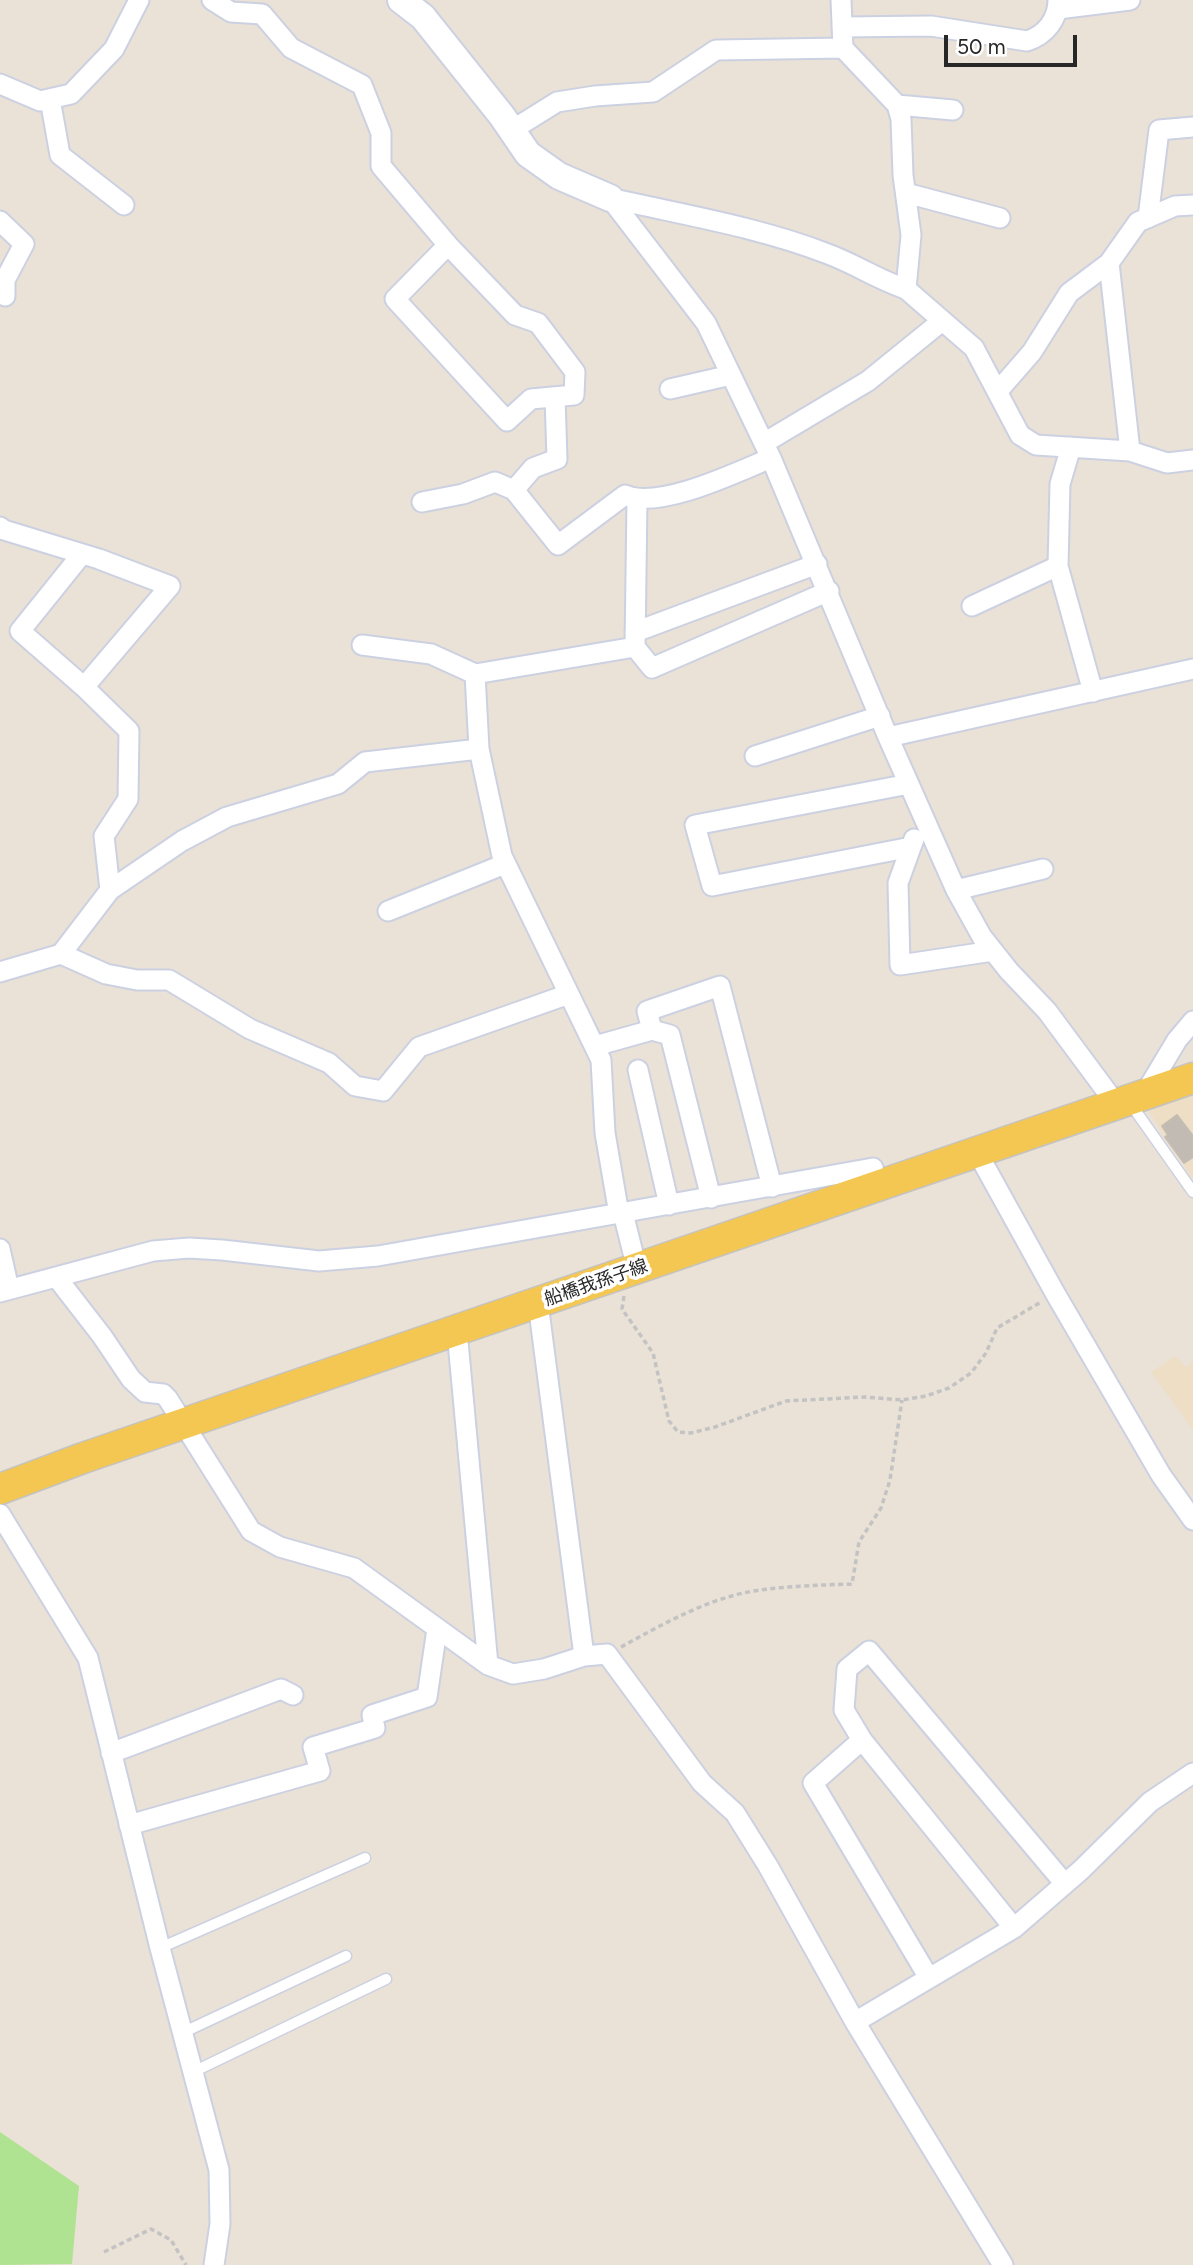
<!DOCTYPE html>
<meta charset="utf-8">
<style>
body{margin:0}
#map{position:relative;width:1193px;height:2265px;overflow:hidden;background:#eae1d7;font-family:Figtree,sans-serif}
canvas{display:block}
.scale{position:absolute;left:944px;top:35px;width:133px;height:32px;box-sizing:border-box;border:4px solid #272727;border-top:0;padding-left:9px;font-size:21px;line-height:24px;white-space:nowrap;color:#272727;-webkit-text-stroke:5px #fff;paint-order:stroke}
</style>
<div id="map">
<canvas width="1193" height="2265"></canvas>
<div class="scale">50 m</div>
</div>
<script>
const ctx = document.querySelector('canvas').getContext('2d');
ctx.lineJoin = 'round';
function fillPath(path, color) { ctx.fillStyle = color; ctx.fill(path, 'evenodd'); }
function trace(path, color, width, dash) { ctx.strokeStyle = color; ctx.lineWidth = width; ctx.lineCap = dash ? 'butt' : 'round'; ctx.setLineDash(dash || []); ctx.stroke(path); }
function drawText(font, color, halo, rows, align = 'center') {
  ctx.font = font + ' Figtree,"Noto Sans JP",sans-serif'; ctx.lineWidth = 7; ctx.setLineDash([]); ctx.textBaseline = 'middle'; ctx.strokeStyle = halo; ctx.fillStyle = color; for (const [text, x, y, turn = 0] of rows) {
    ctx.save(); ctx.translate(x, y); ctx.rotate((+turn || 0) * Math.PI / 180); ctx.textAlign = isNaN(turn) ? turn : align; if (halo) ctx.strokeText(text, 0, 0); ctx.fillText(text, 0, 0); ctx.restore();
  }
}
const education = new Path2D(`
 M1193 1095V1179L1148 1110Z
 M1175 1356 1187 1367 1193 1361V1430L1151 1372Z`);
const green = new Path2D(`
 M0 2132 79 2186 72 2264 0 2265Z`);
const building = new Path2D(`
 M1177 1115 1193 1136V1157L1184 1163 1165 1137 1168 1135 1162 1126Z`);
const path = new Path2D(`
 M624 1296 622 1309 653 1353 669 1421 678 1432 691 1433 715 1427 786 1401 865 1397 902 1400 926 1396 949 1388 971 1373 986 1353 997 1328 1041 1302
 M621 1647C665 1623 710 1597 760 1590 790 1586 821 1585 852 1584L859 1542 881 1508 890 1480 902 1400
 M104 2252 151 2229 171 2240 186 2265`);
const lane = new Path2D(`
 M1130 1103 1193 1192
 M160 1948 365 1858
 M182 2033 346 1956
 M193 2072 386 1979`);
const street = new Path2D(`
 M212 0 231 12 262 14 291 48 362 85 381 133V166L448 245 515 315 538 323 575 372 574 395 531 399 507 421 395 299 448 245
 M841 0 843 48 897 105 901 119 903 175 911 235 906 289 974 348 1020 435 1036 445 1130 451 1167 463 1193 460
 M1058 9 1130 0
 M842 27 931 26 1027 41C1046 35 1058 19 1058 0
 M0 84 40 101 71 94 114 49 139 0
 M50 99 60 155 124 205
 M897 105 953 110
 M512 130 557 102 595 96 653 92 716 50 843 48
 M906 193 1000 218
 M610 198 706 323 771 458 888 737 956 890 982 937 1009 971 1047 1011 1116 1104
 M610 198C683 215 759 227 828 254 855 264 879 280 906 289
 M1148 218 1159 130 1193 127
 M0 221 24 244 5 280V296
 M1109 263 1130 451
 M670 389 731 375
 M998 391 1032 352 1069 293 1109 263 1138 222 1175 206 1193 205
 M764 443 868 381 942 321
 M1071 447 1060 484 1058 566 1093 692
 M514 490 533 468 557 459 555 397
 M422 502 463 494 495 482 514 490 558 545 625 495C659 510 737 472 771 458
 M0 527 4 530 99 559 170 586 84 687
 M82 554 20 631 84 687 129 731 128 799 104 836 110 890
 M972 606 1058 566
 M635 632 817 564
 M362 645 431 654 475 674 635 647 637 500
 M635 647 652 668 829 591
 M475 674 479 749 502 856 601 1060 605 1133 619 1214
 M888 737 1193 669
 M755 756 880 716
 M909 784 695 825 712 886 911 847
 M914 839 898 883 900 965 993 951
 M956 890 1043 869
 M388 911 505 864
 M61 954 106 974 137 980H169L250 1029 329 1063 355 1086 383 1091 419 1047 569 994
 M0 972 61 954 110 890 182 841 227 817 338 784 365 762 479 749
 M652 1030 670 1035 711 1198
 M595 1046 652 1030 647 1011 720 986 772 1187
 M638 1070 669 1205
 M1144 1095 1177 1040 1193 1021
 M977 1152 1055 1293 1161 1475 1193 1520
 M623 1213 637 1269
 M0 1249 9 1289
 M57 1278 102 1336 131 1379 145 1392 163 1394 168 1399 251 1531 280 1547 354 1568 488 1665 513 1674 544 1669 584 1656 607 1654 702 1783 735 1813 768 1866 855 2022 1003 2265
 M0 1292 153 1251 189 1248 222 1250 319 1261 378 1256 873 1168 879 1186
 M538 1303 584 1656
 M457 1331 488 1665
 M0 1514 88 1658 160 1948 219 2170 220 2224 214 2265
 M862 1740 1014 1928
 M111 1753 281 1689 293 1695
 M129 1825 320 1771 313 1747 375 1728 372 1715 427 1697 437 1629
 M929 1978 813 1783 862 1740 844 1710 847 1669 869 1651 1065 1884
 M855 2022 1014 1928 1081 1870 1150 1802 1193 1773`);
const secondary = new Path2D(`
 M401 0 423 17 502 116 528 154 559 176 610 198`);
const primary = new Path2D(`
 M0 1489 83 1458 1193 1078`);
const streetNames = [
 ["船橋我孫子線",596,1283,-19]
];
fillPath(education, '#eddec5');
fillPath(green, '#b0e391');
fillPath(building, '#c2bbb4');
trace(building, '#c5bdb1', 2);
trace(lane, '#ccd1e1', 13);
trace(street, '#ccd1e1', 23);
trace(secondary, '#ccd1e1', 30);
trace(primary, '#c3c3c3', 33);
trace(path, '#c3c3c3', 3.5, [5, 3.5]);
trace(lane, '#fff', 10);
trace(street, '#fff', 19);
trace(secondary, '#fff', 26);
trace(primary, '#f4c752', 30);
drawText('18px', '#272727', '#fff', streetNames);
</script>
